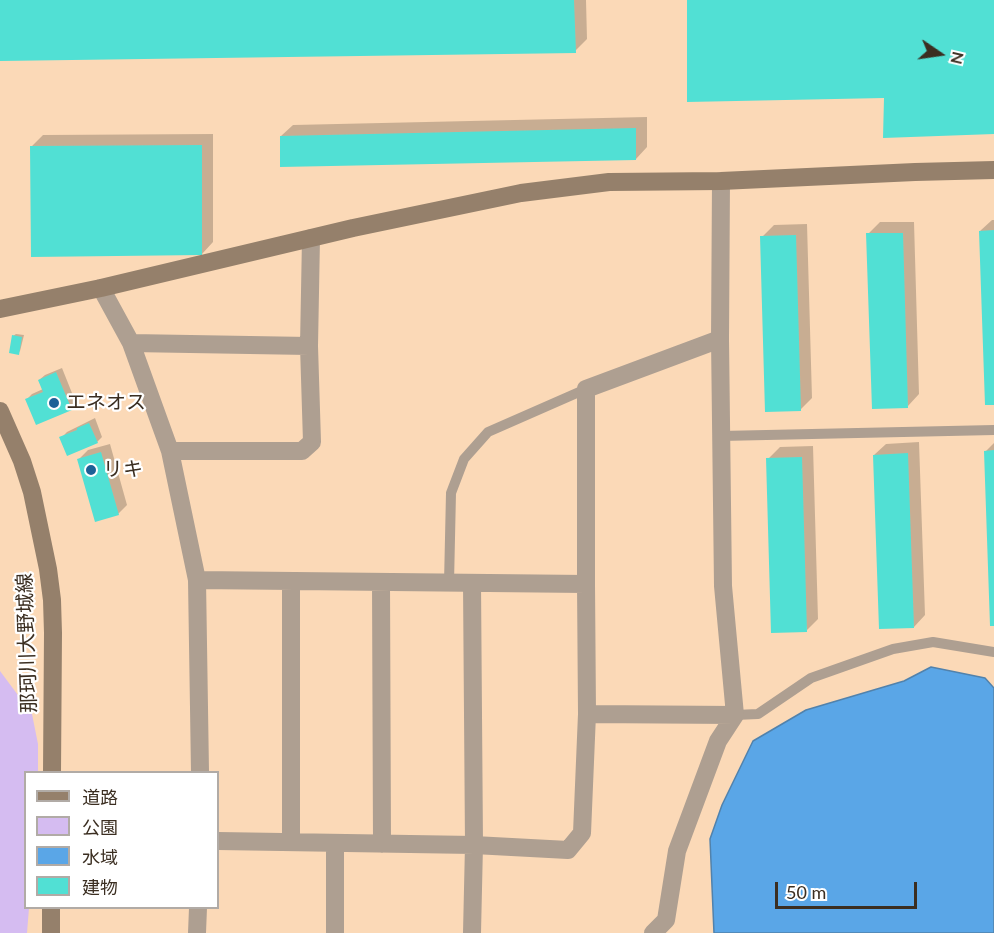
<!DOCTYPE html>
<meta charset="utf-8">
<style>
body{margin:0}
#map{position:relative;width:994px;height:933px;overflow:hidden;background:#fbd9b7;font-family:Lato,"Noto Sans JP",sans-serif}
canvas{display:block}
.legend{position:absolute;left:24px;top:771px;width:195px;height:138px;box-sizing:border-box;background:#fff;border:2px solid #b1aba6;margin:0;padding:8px 10px;list-style:none;font-size:18px;color:#3b2e21}
.legend li{display:flex;align-items:center;gap:12px;height:30px}
.legend b{width:30px;border:2px solid #b1aba6}
.north{position:absolute;left:910px;top:24px;width:60px;height:60px;-webkit-text-stroke:4px #fff;paint-order:stroke;rotate:103deg;font-size:16px;font-weight:700;line-height:24px;text-align:center;color:#3b2e21}
.north::after{content:'';display:block;margin:auto;width:21px;height:27px;background:#3b2e21;clip-path:polygon(50% 0,100% 100%,50% 72%,0 100%)}
.scale{position:absolute;left:775px;top:882px;width:142px;height:27px;box-sizing:border-box;border:3px solid #3b2e21;border-top:0;padding-left:8px;font-size:18px;line-height:21px;white-space:nowrap;color:#3b2e21;-webkit-text-stroke:4px #fff;paint-order:stroke}
</style>
<div id="map">
<canvas width="994" height="933"></canvas>
<ul class="legend">
<li><b style="height:8px;background:#95806b"></b>道路</li>
<li><b style="height:16px;background:#d5bcf1"></b>公園</li>
<li><b style="height:16px;background:#5aa6e7"></b>水域</li>
<li><b style="height:16px;background:#51e0d4"></b>建物</li>
</ul>
<div class="north">N</div>
<div class="scale">50 m</div>
</div>
<script>
const ctx = document.querySelector('canvas').getContext('2d');
ctx.lineJoin = 'round';
function fillPath(path, color) { ctx.fillStyle = color; ctx.fill(path, 'evenodd'); }
function trace(path, color, width, dash) { ctx.strokeStyle = color; ctx.lineWidth = width; ctx.lineCap = dash ? 'butt' : 'round'; ctx.setLineDash(dash || []); ctx.stroke(path); }
function drawText(font, color, halo, rows, align = 'center') {
  ctx.font = font + ' Lato,"Noto Sans JP",sans-serif'; ctx.lineWidth = 4.5; ctx.setLineDash([]); ctx.textBaseline = 'middle'; ctx.strokeStyle = halo; ctx.fillStyle = color; for (const [text, x, y, turn = 0] of rows) {
    ctx.save(); ctx.translate(x, y); ctx.rotate((+turn || 0) * Math.PI / 180); ctx.textAlign = isNaN(turn) ? turn : align; if (halo) ctx.strokeText(text, 0, 0); ctx.fillText(text, 0, 0); ctx.restore();
  }
}
const green = new Path2D(`
 M0 671 32 714 38 744V772H26V908H29L27 933H0Z`);
const water = new Path2D(`
 M931 667 985 678 994 688V933H714L710 839 722 805 753 741 806 710 904 681Z`);
const shadow = new Path2D(`
 M0 0H586L587 39 575 51 0 60Z
 M647 117V147L636 159 281 136 293 125Z
 M213 134V242L202 254 31 147 43 135Z
 M992 220H994V403L980 231Z
 M880 222H914L919 394 908 406 868 234Z
 M807 224 812 398 800 410 762 237 774 225Z
 M16 334 24 335 20 351 18 353 13 336Z
 M62 368 76 403 71 409 26 400 32 394 43 389 39 380 45 375Z
 M95 418 102 437 97 442 61 438 67 432Z
 M919 442 925 615 914 627 874 455 886 444Z
 M994 443V624L986 451Z
 M110 444 127 505 118 514 79 459 88 450Z
 M813 446 818 619 807 630 768 459 780 447Z`);
const building = new Path2D(`
 M0 0H574L576 53 0 61Z
 M687 0H994V134L883 138 884 98 687 102Z
 M636 128V160L280 167V136Z
 M202 145V255L31 257 30 146Z
 M994 230V405H985L979 231Z
 M866 233H903L908 408 872 409Z
 M796 235 801 411 765 412 760 236Z
 M12 335 22 337 19 355 9 353Z
 M56 372 72 410 36 425 25 399 43 392 38 380Z
 M89 423 98 443 67 456 59 437 77 430V428Z
 M994 450V626H990L984 451Z
 M101 452 119 515 95 522 77 459Z
 M908 453 914 628 879 629 873 455Z
 M802 457 807 632 771 633 766 458Z`);
const lane = new Path2D(`
 M721 436 994 430
 M449 583 451 493 464 459 488 432 586 389
 M735 715 758 714 811 678 893 649 933 642 994 652`);
const street = new Path2D(`
 M101 288 131 343
 M170 451 131 343 309 346
 M197 580 586 584 587 714
 M381 582 382 844
 M472 583 474 845 472 933
 M586 584V389L720 339
 M200 772 197 580 170 451H302L312 442 309 346 311 238
 M218 841 474 845 568 850 582 833 587 714 735 715 723 586 720 339 721 181
 M291 842V581
 M197 933 198 908
 M335 933V843
 M653 933 666 920 677 851 718 741 735 715`);
const secondary = new Path2D(`
 M0 309 101 288 353 228 521 193 609 182 721 181 915 172 994 170
 M0 411 22 461 32 492 48 569 52 600 53 633 52 772
 M51 933V908`);
const markers = [
 [54,403,6,"#1d6196"],
 [91,470,6,"#1d6196"]
];
const poiNames = [
 ["エネオス",66,403],
 ["リキ",103,470]
];
const streetNames = [
 ["那珂川大野城線",27,643,-92]
];
fillPath(green, '#d5bcf1');
fillPath(water, '#5aa6e7');
trace(water, '#5182ac', 1.5);
fillPath(shadow, '#0003');
fillPath(building, '#51e0d4');
trace(lane, '#ae9f91', 10);
trace(street, '#ae9f91', 18);
trace(secondary, '#95806b', 18);
for (const [x, y, r, color] of markers) { const dot = new Path2D(); dot.arc(x, y, r, 0, 2 * Math.PI); ctx.fillStyle = color; ctx.fill(dot); trace(dot, '#fff', 2); }
drawText('20px', '#3b2e21', '#fff', poiNames, 'left');
drawText('20px', '#3b2e21', '#fff', streetNames);
</script>
